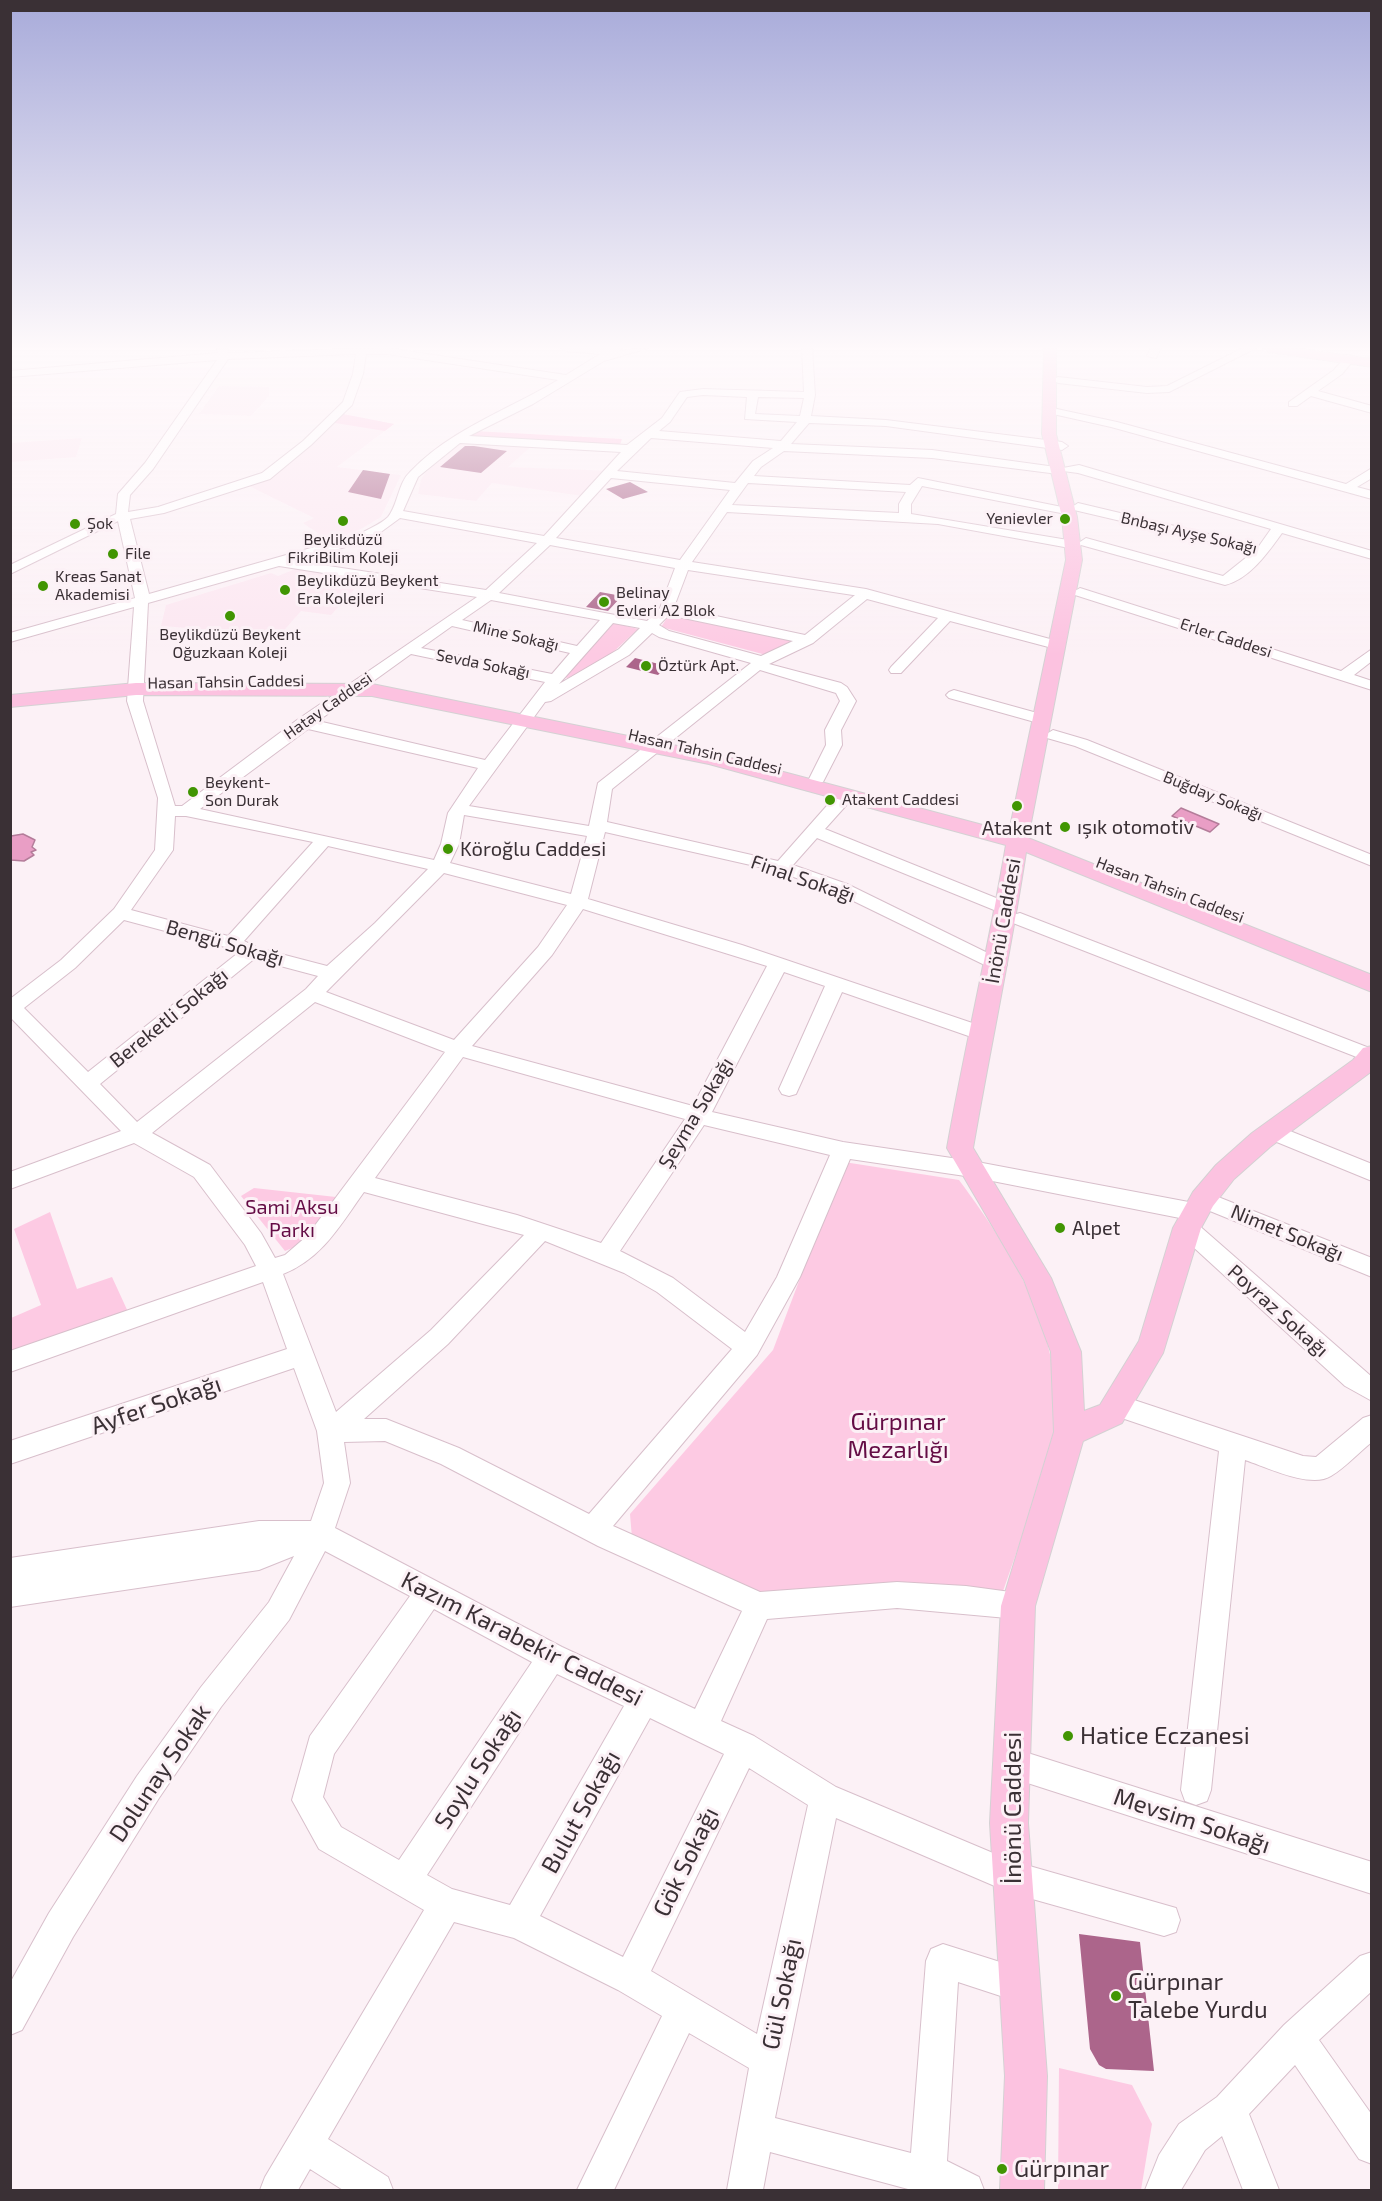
<!DOCTYPE html>
<meta charset="utf-8">
<style>
body{margin:0}
#map{position:relative;width:1382px;height:2201px;overflow:hidden;background:#fcf1f6;font-family:"Exo 2",sans-serif}
canvas{display:block}
.frame{position:absolute;inset:0;border:12px solid #3a3035;pointer-events:none}
</style>
<div id="map">
<canvas width="1382" height="2201"></canvas>
<div class="frame"></div>
</div>
<script>
const ctx = document.querySelector('canvas').getContext('2d');
ctx.lineJoin = 'round';
function fillPath(path, color) { ctx.fillStyle = color; ctx.fill(path, 'evenodd'); }
function trace(path, color, width, dash) { ctx.strokeStyle = color; ctx.lineWidth = width; ctx.lineCap = dash ? 'butt' : 'round'; ctx.setLineDash(dash || []); ctx.stroke(path); }
function drawText(font, color, halo, rows, align = 'center') {
  ctx.font = font + ' "Exo 2",sans-serif'; ctx.lineWidth = 6; ctx.setLineDash([]); ctx.textBaseline = 'middle'; ctx.strokeStyle = halo; ctx.fillStyle = color; for (const [text, x, y, turn = 0] of rows) {
    ctx.save(); ctx.translate(x, y); ctx.rotate((+turn || 0) * Math.PI / 180); ctx.textAlign = isNaN(turn) ? turn : align; if (halo) ctx.strokeText(text, 0, 0); ctx.fillText(text, 0, 0); ctx.restore();
  }
}
const built = new Path2D(`
 M219 386 269 387V396L251 416 199 414Z
 M338 413 394 424 337 467 401 475 381 517 361 529 329 541 303 523 314 518 249 486 269 479 292 462 287 461Z
 M82 438 76 457 11 462V443Z
 M465 439 534 444 508 467 613 471 589 497 492 483 476 501 418 494 421 479 426 472Z
 M295 569 363 580 331 615 301 611 280 635 161 626 166 605 271 573 278 576Z`);
const green = new Path2D(`
 M338 413 394 424 385 431 329 422Z
 M475 431 622 439 620 445 466 438Z
 M671 612 793 641 770 656 661 627Z
 M611 622 638 629 609 656 568 678 563 677Z
 M844 1162 959 1180C1019 1261 1068 1342 1054 1447 1052 1462 1043 1477 1039 1490 1026 1525 1014 1559 1002 1594L754 1596 632 1538 630 1514 773 1350Z
 M254 1188 336 1197 309 1241 285 1251 241 1196Z
 M50 1212 77 1289 112 1277 129 1314 11 1353V1318L41 1305 14 1229Z
 M1059 2068 1132 2085 1152 2124 1141 2190H1058Z`);
const water = new Path2D(`
 M1181 808 1219 824 1210 832 1172 816Z
 M23 834 35 840 32 847 36 850 31 852 34 855 24 861 11 860V836Z`);
const building = new Path2D(`
 M465 446H474L507 451 481 473 440 467Z
 M363 470 390 474 381 499 348 492Z
 M630 482 648 492 623 499 606 489Z
 M600 592 622 596 608 611 586 607Z
 M635 658 667 666 658 675 626 667Z
 M1079 1934 1140 1942 1154 2071 1106 2069 1099 2065 1090 2049Z`);
const minor = new Path2D(`
 M217 348H227L228 353 387 348 566 375 600 354 566 351 561 348H622L619 351 648 348 604 361 533 404 469 436 627 445 662 418 680 392 703 389 804 392 802 348H812L815 395 811 416 886 420 1062 442 1068 446 1062 450 886 426 809 423 791 444 932 450 1063 468 1079 465 1372 551V559L1282 533C1269 551 1250 579 1225 585L1081 545 1075 549 938 524 727 512 692 562 866 589 1061 642 1063 645 1056 649 950 621 901 673H891L889 670 891 667 938 618 867 599 813 643 769 664 841 683 847 687 856 701 841 730 842 745 823 782H811L809 779 826 745 825 730 840 701 836 693 760 670 612 789 607 822 778 861 839 792H851L853 796 851 800 825 829 1011 904 1014 908 1011 912H999L817 838 793 865 847 884 1004 961 1007 965 1004 969 997 971 835 892 777 871 605 832 588 899 742 945 987 1028 990 1033 987 1038 980 1040 842 992 796 1094 789 1096 782 1094 779 1089 825 986 784 972 712 1112 843 1142 972 1161 1194 1203 1192 1199 1195 1193 1203 1191 1372 1258V1277L1205 1209 1206 1212 1203 1218 1195 1221 972 1177 850 1159 800 1277 757 1355 613 1526 760 1592 897 1582 966 1586 1018 1593 1028 1597 1032 1606 1028 1615 1018 1619 897 1608 767 1619 721 1721 754 1736 836 1787 1012 1861 1176 1908 1180 1920 1176 1932 1164 1936 1011 1893 836 1818 775 2118 911 2153 926 1961 931 1949 943 1944 1019 1968 1031 1973 1036 1985 1031 1997 1019 2002 958 1982 947 2161 979 2177 984 2190 908 2189 770 2152 763 2190H727L749 2068 689 2033 614 2190H577L662 2016 618 1990 514 1938 454 1922 328 2139 388 2177 393 2190H343L310 2169 298 2190H260L265 2177 424 1910 319 1849 292 1800 310 1736 410 1596 325 1551 289 1620 221 1707 159 1798 73 1937 22 2030 10 2035V1983L49 1913 137 1776 201 1687 269 1602 294 1556 259 1570 10 1607V1558L259 1521H311L324 1483 317 1431 294 1368 10 1464V1441L287 1349 263 1282 10 1372V1351L256 1266 245 1245 194 1177 134 1143 10 1189V1172L121 1131 10 1017V999L61 960 114 909 155 850 158 798 127 701 134 607 10 642V633L135 598 118 521 10 574V565L116 514 118 494 145 463 217 360 10 377V371L218 353ZM356 354 353 374 343 402 303 441 262 473 158 507 128 512 130 495 153 469 228 359ZM366 354H387L558 380C508 410 451 429 410 472 398 483 398 505 388 517 381 524 368 529 360 534L149 594 130 519 164 513 270 479 311 445 352 405 363 374ZM703 395 747 397 745 419 797 422 781 441 659 431 670 422 687 397ZM758 397 804 398 800 416 755 414ZM651 438 773 448 753 461 735 483 617 471ZM460 443 621 452 544 536 403 511 418 477ZM784 451 932 458 1058 474 1063 471 1078 473 1271 529 1259 546 1078 503 1072 507 1074 510 1253 552 1223 576 1086 538 1080 542 911 514V504L922 486 1071 515 1073 512 1067 508 918 478 910 485 754 476 761 467ZM611 478 730 490 680 560 556 538ZM748 483 906 492 899 504V513L732 505ZM400 518 537 543 486 590 296 561 370 540ZM550 545 675 568 660 608 647 621 499 593ZM279 566 477 597 297 720 182 806H175L143 701 148 603ZM688 570 853 595H855L805 635 674 607ZM491 600 600 620 577 646 462 620ZM669 615 793 641 761 656 669 631 659 625ZM613 623 640 628 619 649 559 684ZM452 626 570 653 552 674 421 648ZM652 633 659 637 751 663 598 783 589 826 469 806 545 702 551 701 629 655ZM411 654 545 682 485 760 318 721ZM308 729 478 768 448 813 441 844 434 860 200 809ZM464 815 587 836 571 894 450 863 459 844ZM175 816H186L313 842 228 936 131 910 173 850ZM328 846 428 869 375 923 327 966 258 948 244 941ZM444 873 567 905 538 947 454 1040 326 992ZM583 909 767 966 693 1106 472 1046 552 955ZM124 920 225 947 238 953 88 1072 24 1008 75 968ZM254 959 318 976 306 989 137 1122 100 1084ZM315 1002 445 1052 307 1236 285 1255 275 1258 261 1233 210 1165 152 1133ZM463 1057 685 1119 601 1243 517 1215 375 1178ZM704 1125 830 1155 777 1277 745 1332 673 1278 620 1251ZM364 1192 524 1235 431 1330 336 1412 283 1274C322 1259 341 1224 364 1192ZM545 1241 624 1273 657 1292 732 1349 589 1514 459 1448 386 1419H364L448 1344ZM385 1441 441 1464 598 1546 742 1611 695 1709 562 1647 335 1528 350 1483 344 1442ZM434 1609 532 1662 399 1860 341 1827 323 1797 334 1754ZM557 1674 624 1706 510 1905 452 1889 427 1875ZM650 1718 724 1754 623 1957 540 1916ZM749 1768 808 1805 757 2034 651 1971Z
 M1151 348H1161L1156 358 1147 356Z
 M1243 348H1256L1169 392 1147 393 1058 383 1053 380 1058 377 1147 387 1167 386Z
 M1347 355 1356 357 1342 374 1318 391 1372 406V413L1311 396 1297 406H1289V402L1334 370Z
 M1057 409 1117 422 1346 484 1372 468V478L1357 487 1372 491V499L1111 427 1053 414 1051 412Z
 M1080 588 1341 671 1372 649V661L1354 675 1372 681V690L1075 595 1073 592Z
 M954 690 1048 716 1050 719 1042 724 949 698 946 695 949 692Z
 M1053 730 1087 740 1372 855V866L1075 746 1047 738 1045 735Z
 M1020 913 1372 1049V1063L1013 923 1011 919 1013 915Z
 M1275 1125 1372 1164V1181L1267 1138 1264 1133 1267 1128Z
 M1187 1219 1195 1222 1372 1377V1401L1345 1386 1179 1234 1176 1228 1179 1222Z
 M1116 1394 1303 1456 1316 1457 1363 1418 1372 1415V1442C1358 1453 1346 1467 1331 1476 1311 1489 1266 1467 1245 1460L1211 1790 1207 1801 1196 1805 1185 1801 1181 1790 1219 1451 1107 1413 1103 1405 1107 1397Z
 M1012 1748 1372 1862V1894L1012 1778 1001 1774 997 1763 1001 1752Z
 M1372 1952V1991L1319 2040 1372 2115V2164L1359 2159 1295 2065 1249 2114 1279 2190H1243L1222 2136 1205 2150 1181 2190H1145L1159 2155 1179 2124 1217 2097 1284 2025 1360 1956Z`);
const major = new Path2D(`
 M1044 348H1056V434L1077 517 1082 560 1028 838 1372 975V992L1026 852C1011 951 990 1049 973 1148L1051 1278 1081 1352 1084 1411 1100 1405 1139 1341 1173 1228 1193 1192 1216 1165 1252 1133 1353 1060 1363 1048 1372 1046V1071L1270 1147 1234 1179 1213 1206 1201 1228 1163 1353 1122 1423 1083 1441 1035 1606 1028 1823 1047 2076 1044 2190H1000L1005 2076 990 1823 1001 1606 1054 1432 1051 1352 1024 1280 947 1148C965 1046 989 946 1006 845L709 764 372 696 136 695 10 707V695L136 683 372 684 712 753 1009 832 1066 560 1062 517 1042 434Z
 M1263 348H1293L1372 359V367L1269 352Z`);
const markers = [
 [1065,519,6,"#419502"],
 [343,521,6,"#419502"],
 [75,524,6,"#419502"],
 [113,554,6,"#419502"],
 [43,586,6,"#419502"],
 [285,590,6,"#419502"],
 [604,602,6,"#419502"],
 [230,616,6,"#419502"],
 [646,666,6,"#419502"],
 [193,792,6,"#419502"],
 [830,800,6,"#419502"],
 [1017,806,6,"#419502"],
 [1065,827,6,"#419502"],
 [448,849,6,"#419502"],
 [1060,1228,6,"#419502"],
 [1068,1736,6,"#419502"],
 [1116,1996,6,"#419502"],
 [1002,2169,6,"#419502"]
];
const farPoinames = [
 ["Yenievler",1053,519,"right"],
 ["Şok",87,524],
 ["Beylikdüzü",343,540,"center"],
 ["FikriBilim Koleji",343,558,"center"],
 ["File",125,554],
 ["Kreas Sanat",55,577],
 ["Akademisi",55,595],
 ["Beylikdüzü Beykent",297,581],
 ["Era Kolejleri",297,599],
 ["Belinay",616,593],
 ["Evleri A2 Blok",616,611],
 ["Beylikdüzü Beykent",230,635,"center"],
 ["Oğuzkaan Koleji",230,653,"center"],
 ["Öztürk Apt.",658,666],
 ["Beykent-",205,783],
 ["Son Durak",205,801],
 ["Atakent Caddesi",842,800]
];
const farStreetnames = [
 ["Bnbaşı Ayşe Sokağı",1189,533,13],
 ["Mine Sokağı",516,636,13],
 ["Erler Caddesi",1226,638,18],
 ["Sevda Sokağı",483,664,11],
 ["Hasan Tahsin Caddesi",226,682,-1],
 ["Hatay Caddesi",328,706,-35],
 ["Hasan Tahsin Caddesi",705,752,13],
 ["Buğday Sokağı",1213,796,22],
 ["Hasan Tahsin Caddesi",1170,890,21]
];
const poiNames = [
 ["ışık otomotiv",1077,827],
 ["Atakent",1017,828,"center"],
 ["Köroğlu Caddesi",460,849],
 ["Alpet",1072,1228]
];
const streetNames = [
 ["Final Sokağı",803,879,19],
 ["İnönü Caddesi",1003,921,-80],
 ["Bengü Sokağı",225,943,16],
 ["Bereketli Sokağı",169,1018,-39],
 ["Şeyma Sokağı",696,1113,-59],
 ["Nimet Sokağı",1287,1233,22],
 ["Poyraz Sokağı",1278,1311,42]
];
const parkNames = [
 ["Sami Aksu",292,1207],
 ["Parkı",292,1230]
];
const nearStreetnames = [
 ["Ayfer Sokağı",156,1405,-19],
 ["Kazım Karabekir Caddesi",522,1639,27],
 ["Soylu Sokağı",478,1769,-57],
 ["Dolunay Sokak",160,1773,-56],
 ["İnönü Caddesi",1013,1808,-90],
 ["Bulut Sokağı",581,1812,-61],
 ["Mevsim Sokağı",1192,1821,18],
 ["Gök Sokağı",686,1862,-64],
 ["Gül Sokağı",782,1994,-78]
];
const nearParknames = [
 ["Gürpınar",898,1422],
 ["Mezarlığı",898,1450]
];
const nearPoinames = [
 ["Hatice Eczanesi",1080,1736],
 ["Gürpınar",1128,1982],
 ["Talebe Yurdu",1128,2010],
 ["Gürpınar",1014,2169]
];
fillPath(built, '#fce7f1');
fillPath(green, '#fdcae3');
fillPath(water, '#e99ec5');
trace(water, '#b47d9a', 1.5);
fillPath(building, '#ac658b');
trace(minor, '#d8bfcb', 2);
trace(major, '#d4d1d3', 2);
fillPath(minor, '#fff');
fillPath(major, '#fcc2e0');
const sky = ctx.createLinearGradient(0, 0, 0, 656);
sky.addColorStop(0, '#a8abda');
sky.addColorStop(0.53, '#fef9fb');
sky.addColorStop(1, '#fef9fb00');
ctx.fillStyle = sky;
ctx.fillRect(0, 0, 1382, 656);
for (const [x, y, r, color] of markers) { const dot = new Path2D(); dot.arc(x, y, r, 0, 2 * Math.PI); ctx.fillStyle = color; ctx.fill(dot); trace(dot, '#fcf1f6', 2); }
drawText('16px', '#3a3035', '#fcf1f6', farPoinames, 'left');
drawText('16px', '#3a3035', '#fcf1f6', farStreetnames);
drawText('20px', '#3a3035', '#fcf1f6', poiNames, 'left');
drawText('20px', '#3a3035', '#fcf1f6', streetNames);
drawText('20px', '#640c45', '#fcf1f6', parkNames);
drawText('24px', '#3a3035', '#fcf1f6', nearStreetnames);
drawText('24px', '#640c45', '#fcf1f6', nearParknames);
drawText('24px', '#3a3035', '#fcf1f6', nearPoinames, 'left');
</script>
